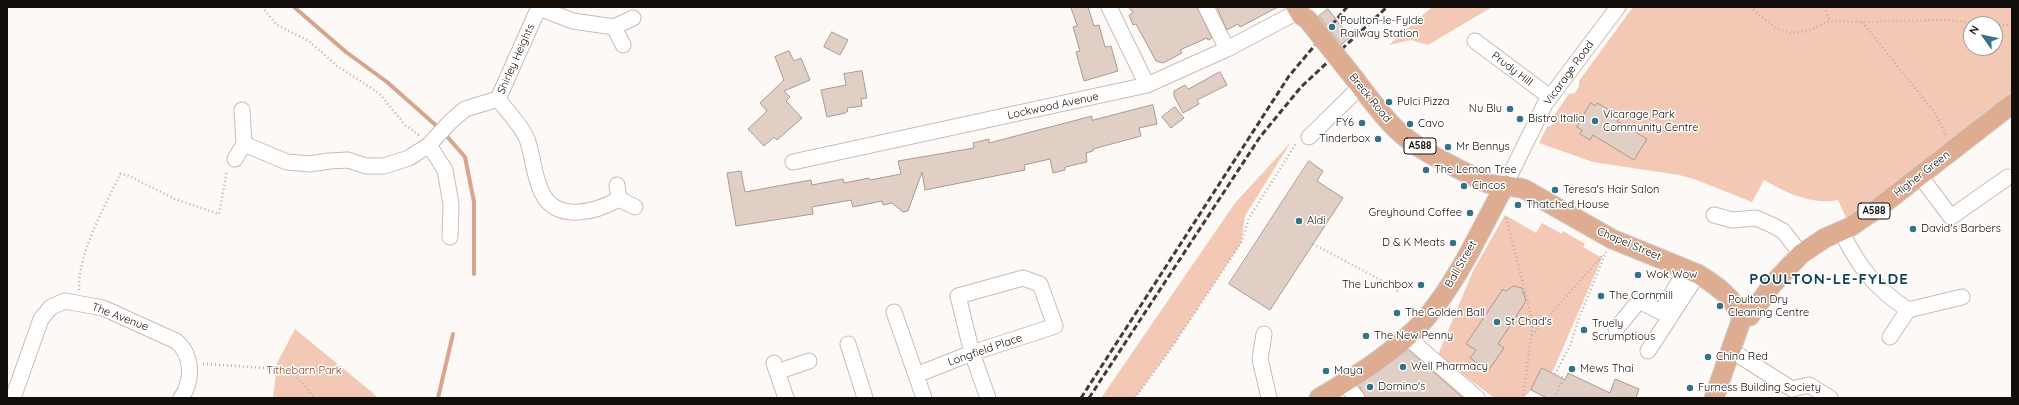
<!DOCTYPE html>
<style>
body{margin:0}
#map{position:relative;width:2019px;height:405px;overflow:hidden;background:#fcf9f7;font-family:Quicksand,sans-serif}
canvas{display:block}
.frame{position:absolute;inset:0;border:8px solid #140e0b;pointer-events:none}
.north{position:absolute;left:1963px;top:16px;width:40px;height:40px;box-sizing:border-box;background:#fff;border:1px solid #a19f9d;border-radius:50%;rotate:303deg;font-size:11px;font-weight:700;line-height:16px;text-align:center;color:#140e0b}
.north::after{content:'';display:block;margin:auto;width:14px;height:18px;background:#357188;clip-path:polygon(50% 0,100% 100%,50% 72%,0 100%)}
</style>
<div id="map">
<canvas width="2019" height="405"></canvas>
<div class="frame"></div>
<div class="north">N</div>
</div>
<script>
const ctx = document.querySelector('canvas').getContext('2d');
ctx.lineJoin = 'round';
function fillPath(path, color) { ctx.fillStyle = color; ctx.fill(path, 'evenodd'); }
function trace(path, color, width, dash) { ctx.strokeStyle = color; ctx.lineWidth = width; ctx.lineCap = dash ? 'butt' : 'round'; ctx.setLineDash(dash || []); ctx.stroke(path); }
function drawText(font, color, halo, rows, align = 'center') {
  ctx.font = font + ' Quicksand,sans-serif'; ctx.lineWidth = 3; ctx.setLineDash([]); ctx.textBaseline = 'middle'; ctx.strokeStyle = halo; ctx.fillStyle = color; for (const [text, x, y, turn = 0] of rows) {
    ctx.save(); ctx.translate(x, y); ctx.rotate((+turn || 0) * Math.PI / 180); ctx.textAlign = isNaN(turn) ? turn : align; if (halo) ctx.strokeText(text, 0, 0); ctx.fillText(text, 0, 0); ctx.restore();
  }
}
const green = new Path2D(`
 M1432 7H1492L1428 45 1411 40 1389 45Z
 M1633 7H2012V104L1850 227 1838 200C1812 205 1786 193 1764 180L1752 202 1694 179 1679 175 1593 162 1539 143 1547 127 1552 125 1556 118 1555 114 1569 94 1575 93 1579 86V81ZM1971 24H1995V48H1971Z
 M1291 142 1245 216 1241 243 1172 347 1135 398H1101L1235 203Z
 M1505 215 1536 233 1542 223 1562 234 1563 231 1585 244 1583 247 1602 258 1552 373 1542 368 1531 390 1524 398H1494L1438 355 1473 271Z
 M295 329 373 393 378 398H273L277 363Z`);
const stream = new Path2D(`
 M294 7 346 52 387 82 439 128
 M444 133 465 157 474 202V274
 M438 398 453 334`);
const building = new Path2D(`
 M1071 7H1088L1094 26 1099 25 1105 47 1111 46 1118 71 1084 81 1076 52 1080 51 1073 27 1077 26Z
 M1129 7H1197L1212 38 1208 40 1207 38 1180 50 1182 53 1163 63 1156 61 1136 24 1133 25 1129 15 1133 13Z
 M1220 7H1278L1240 27 1238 24 1227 30 1217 8Z
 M1328 9 1350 37 1341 45 1319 16Z
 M832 32 848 40 840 55 824 47Z
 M789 51 794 61 801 58 810 80 784 91 790 97 786 101 802 118 777 140 774 137 764 146 748 129 767 111 760 103 784 80 775 57Z
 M862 71 867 98 861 99 862 106 847 108 848 111 845 113 827 117 821 90 846 85 844 74Z
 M1220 72 1227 85 1197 100 1199 104 1183 113 1174 96V91L1185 85 1188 89Z
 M1591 103 1595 106 1597 103 1620 116 1617 121 1647 139 1634 160 1593 135 1590 140 1580 134 1582 130 1577 127Z
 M1153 105 1157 124 1139 128 1141 136 1093 149V151L1086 153 1087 162 1065 167V170L1053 173 1050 159 1024 165 1025 170 925 190 922 172 908 211 903 212 892 203 883 205 882 201 853 207 851 200 812 207 813 214 736 226 727 173 741 171 745 192 811 180 812 185 843 179 844 183 869 178 870 180 901 174 898 161 974 148 973 143 989 139V143L1092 116V120Z
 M1175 107 1184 118 1171 128 1162 117Z
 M1309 161 1323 171 1317 181 1343 198 1270 310 1229 284Z
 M1514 286 1522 288 1526 301 1498 344 1504 348 1488 371 1470 358 1476 350 1466 344 1503 289 1505 291Z
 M1409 350 1463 398H1366L1359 386Z
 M1542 368 1565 380 1568 373 1610 393 1615 379 1639 389 1636 398H1547L1531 390Z`);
const path = new Path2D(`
 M262 7 277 25 309 41 337 66 379 93 405 125 419 135
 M1750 7 1776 28 1791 33 1807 31 1830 21 1862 22
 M1824 7 1830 21
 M1995 25H2012
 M1946 135 1935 113 1862 22 1944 20 1985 24
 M1506 218 1533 323 1523 398
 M1313 244 1377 278 1399 292
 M79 290C78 252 104 209 120 174L127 175 175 199 219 214 227 170
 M1532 335 1604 254
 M203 364 281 369 294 376 304 385 314 398
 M1135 398 1172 347 1241 243 1249 218 1297 142
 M1554 398 1564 378 1555 374 1570 346 1579 318 1606 252`);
const minor = new Path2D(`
 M1109 7 1147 85
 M1206 7 1227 49
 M539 8 573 21 614 27 633 18
 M614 27 623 45
 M1475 41 1550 97
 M498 99C507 111 521 125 527 139 533 156 534 177 542 193 557 223 596 212 619 199L617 185
 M1309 137 1360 87
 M244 144 287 162 310 164 329 161 348 160 366 166H384L409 158 429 145 450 122 465 109 498 99 539 7
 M429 145 445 170 451 204 450 237
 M235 159 244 144 242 110
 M793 162 1147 85 1227 49 1299 11
 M1920 176 1951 217 2008 177
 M1505 185 1545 104 1618 7
 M619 199 635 207
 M1714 215 1732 220 1756 218 1772 225 1783 231 1801 254
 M1841 231C1859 267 1874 287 1908 310L1890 337
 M1908 310 1962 297
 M894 312 924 398
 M1616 329 1639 301 1661 312 1687 268
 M1264 334 1260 359 1269 398
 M1407 337 1477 398
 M848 344 865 398
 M1648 351 1698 274
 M1731 353 1740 356 1792 389 1809 385 1830 398
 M774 363 786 398
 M777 372 809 361
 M916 375 972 353 1055 326 1040 284 1023 278 958 296 972 353 988 398
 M1343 382 1357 398
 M13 398 41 319 51 307 65 301 103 308 176 341C193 355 193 381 181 398`);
const major = new Path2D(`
 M1296 7 1301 15 1308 20
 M1354 78C1367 95 1380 113 1395 128 1419 152 1454 166 1484 182 1497 187 1510 185 1524 189L1612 239 1698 274C1716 285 1734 298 1742 318
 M1742 318 1750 316 1772 285 1801 254 1825 238 1850 227 1878 208 2012 104
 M1319 398C1356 376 1397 351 1426 318 1459 279 1481 229 1505 185
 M1714 398 1742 318`);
const rail = new Path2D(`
 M1081 398 1289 76 1347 7
 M1089 398 1260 137 1301 87 1387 7`);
const majorBridge = new Path2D(`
 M1308 20 1354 78`);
const markers = [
 [1332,27,4,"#357188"],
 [1389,102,4,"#357188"],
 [1510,109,4,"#357188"],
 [1520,119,4,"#357188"],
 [1595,121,4,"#357188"],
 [1362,123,4,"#357188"],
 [1410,124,4,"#357188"],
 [1378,139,4,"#357188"],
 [1448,147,4,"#357188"],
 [1426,170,4,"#357188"],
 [1464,186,4,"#357188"],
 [1555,190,4,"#357188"],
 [1518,205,4,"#357188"],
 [1470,213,4,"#357188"],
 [1299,221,4,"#357188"],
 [1913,229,4,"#357188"],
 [1453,243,4,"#357188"],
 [1638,275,4,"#357188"],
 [1421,285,4,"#357188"],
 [1601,296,4,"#357188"],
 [1720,306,4,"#357188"],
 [1397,313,4,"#357188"],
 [1497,322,4,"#357188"],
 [1584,330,4,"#357188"],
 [1366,336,4,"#357188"],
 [1708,357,4,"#357188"],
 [1403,367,4,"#357188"],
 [1572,369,4,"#357188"],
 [1326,371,4,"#357188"],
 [1370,387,4,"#357188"],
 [1690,388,4,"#357188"]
];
const shields = [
 [1420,146,32],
 [1874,211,32]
];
const shieldNames = [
 ["A588",1420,146],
 ["A588",1874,211]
];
const poiNames = [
 ["Poulton-le-Fylde",1340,21],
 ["Railway Station",1340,34],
 ["Pulci Pizza",1397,102],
 ["Nu Blu",1502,109,"right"],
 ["Vicarage Park",1603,115],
 ["Community Centre",1603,128],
 ["Bistro Italia",1528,119],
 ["FY6",1354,123,"right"],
 ["Cavo",1418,124],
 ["Tinderbox",1370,139,"right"],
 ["Mr Bennys",1456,147],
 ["The Lemon Tree",1434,170],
 ["Cincos",1472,186],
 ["Teresa's Hair Salon",1563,190],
 ["Thatched House",1526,205],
 ["Greyhound Coffee",1462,213,"right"],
 ["Aldi",1307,221],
 ["David's Barbers",1921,229],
 ["D & K Meats",1445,243,"right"],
 ["Wok Wow",1646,275],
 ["The Lunchbox",1413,285,"right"],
 ["The Cornmill",1609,296],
 ["Poulton Dry",1728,300],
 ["Cleaning Centre",1728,313],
 ["The Golden Ball",1405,313],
 ["St Chad's",1505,322],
 ["Truely",1592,324],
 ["Scrumptious",1592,337],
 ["The New Penny",1374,336],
 ["China Red",1716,357],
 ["Well Pharmacy",1411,367],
 ["Mews Thai",1580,369],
 ["Maya",1334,371],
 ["Domino's",1378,387],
 ["Furness Building Society",1698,388]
];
const streetNames = [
 ["Shirley Heights",516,59,-66],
 ["Prudy Hill",1512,69,37],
 ["Vicarage Road",1569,73,-54],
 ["Breck Road",1370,98,51],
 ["Lockwood Avenue",1053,106,-12],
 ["Higher Green",1922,174,-38],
 ["Chapel Street",1629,244,23],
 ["Ball Street",1461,264,-60],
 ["The Avenue",120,317,21],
 ["Longfield Place",985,350,-19]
];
const parkNames = [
 ["Tithebarn Park",304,371]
];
const districtNames = [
 ["POULTON-LE-FYLDE",1829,279]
];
fillPath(green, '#f3c9b5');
trace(stream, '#d7a58d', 4);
fillPath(building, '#e1cfc6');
trace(building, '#ab9991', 1);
trace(minor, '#cdbbb3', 17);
trace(major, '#d5d4d3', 21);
trace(path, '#b4b0ae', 2.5, [1, 3]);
trace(minor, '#fff', 15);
trace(major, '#ddac91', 19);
trace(rail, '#413c39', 3, [6, 3]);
trace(majorBridge, '#d5d4d3', 21, []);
trace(majorBridge, '#ddac91', 19);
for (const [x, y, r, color] of markers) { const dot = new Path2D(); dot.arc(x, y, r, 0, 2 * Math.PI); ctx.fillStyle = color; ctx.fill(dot); trace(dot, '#fff', 1.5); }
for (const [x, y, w] of shields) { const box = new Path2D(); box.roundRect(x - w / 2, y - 8, w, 16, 3); ctx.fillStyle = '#fff'; ctx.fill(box); trace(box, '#140e0b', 1); }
drawText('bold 10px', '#140e0b', null, shieldNames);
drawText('11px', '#140e0b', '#fff', poiNames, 'left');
drawText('11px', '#140e0b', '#fff', streetNames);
drawText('11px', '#814221', '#fff', parkNames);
ctx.letterSpacing = '1px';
drawText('bold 15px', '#134456', '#fff', districtNames);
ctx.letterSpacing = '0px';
</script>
